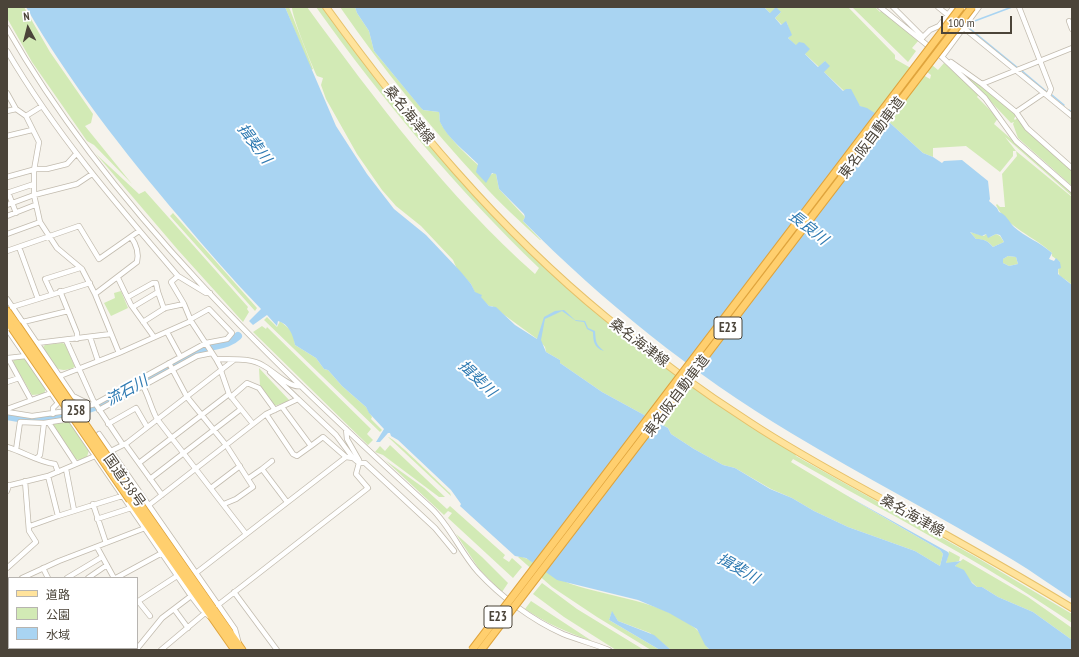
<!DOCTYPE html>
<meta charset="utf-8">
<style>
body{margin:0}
#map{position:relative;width:1079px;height:657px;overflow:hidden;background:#f6f3ec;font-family:"PT Sans Narrow","Noto Sans JP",sans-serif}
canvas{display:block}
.frame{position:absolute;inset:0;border:8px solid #4b4439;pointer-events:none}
.legend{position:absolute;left:8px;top:577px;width:130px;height:72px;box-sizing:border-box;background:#fff;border:1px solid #b7b4b0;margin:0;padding:5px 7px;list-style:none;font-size:12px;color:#4b4439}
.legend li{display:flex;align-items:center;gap:8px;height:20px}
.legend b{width:20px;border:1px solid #b7b4b0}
.north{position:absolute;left:8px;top:8px;width:40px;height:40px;-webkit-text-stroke:3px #fff;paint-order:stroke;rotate:353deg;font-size:11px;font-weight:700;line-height:16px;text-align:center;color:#4b4439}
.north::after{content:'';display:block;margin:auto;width:14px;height:18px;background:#4b4439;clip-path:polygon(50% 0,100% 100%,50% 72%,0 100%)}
.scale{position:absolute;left:941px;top:16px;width:71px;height:18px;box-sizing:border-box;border:2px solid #4b4439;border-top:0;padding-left:5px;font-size:12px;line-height:14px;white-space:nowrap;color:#4b4439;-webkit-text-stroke:3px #fff;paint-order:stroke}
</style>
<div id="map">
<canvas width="1079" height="657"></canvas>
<div class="frame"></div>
<ul class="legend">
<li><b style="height:5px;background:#ffe39c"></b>道路</li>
<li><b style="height:11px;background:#d2eab5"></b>公園</li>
<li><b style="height:11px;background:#a9d4f2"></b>水域</li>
</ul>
<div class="north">N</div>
<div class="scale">100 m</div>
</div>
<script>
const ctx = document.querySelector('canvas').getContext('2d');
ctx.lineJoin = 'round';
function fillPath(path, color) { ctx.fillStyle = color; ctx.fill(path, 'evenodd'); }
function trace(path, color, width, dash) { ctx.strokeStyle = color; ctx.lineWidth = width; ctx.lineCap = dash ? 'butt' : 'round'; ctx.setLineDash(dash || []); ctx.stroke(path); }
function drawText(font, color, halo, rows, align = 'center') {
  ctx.font = font + ' "PT Sans Narrow","Noto Sans JP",sans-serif'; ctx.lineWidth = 4; ctx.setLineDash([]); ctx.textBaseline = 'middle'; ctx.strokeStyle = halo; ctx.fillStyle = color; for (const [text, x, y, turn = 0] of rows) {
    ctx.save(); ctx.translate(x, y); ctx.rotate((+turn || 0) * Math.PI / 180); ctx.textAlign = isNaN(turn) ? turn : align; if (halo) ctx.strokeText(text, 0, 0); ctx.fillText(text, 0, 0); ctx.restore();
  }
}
const green = new Path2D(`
 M7 7H24L50 52 93 114 91 123 85 126 132 184 94 145 87 141 32 62 7 18Z
 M285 7H289L313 69 311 70Z
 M292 7H307C376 101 447 196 535 274L539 268C456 188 383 101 316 7H323C390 99 462 188 545 267 579 299 617 327 654 356 699 391 745 425 795 453L796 456 976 557 1072 614V623C983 562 887 513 793 459L791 462 871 510 940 550 943 554 940 566 915 551 848 527 814 511 792 498 771 489 735 468 723 465 694 449 671 434 668 428 602 392 560 363V360L546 352 545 347 540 341 492 306H489L475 293 471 284 457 269 453 260 421 226 396 206 382 190 357 154 326 99 321 85 323 78 317 76C312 66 291 14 292 7Z
 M340 7H355L357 13 369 31 374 51 423 110 439 112C440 115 439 119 440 121 446 137 477 165 490 175L494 173 496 174 499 189 525 217 523 221 541 240H540C520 221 499 203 481 182 431 128 382 68 340 7Z
 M764 7H848L895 55V59L930 79 931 75 927 72 932 65 938 70 944 63 979 94 977 97 998 118 994 124 1072 192V196L1005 137 1016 151 1072 197V285C1062 275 1055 279 1060 262L1052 256V253C1034 236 1007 228 996 205L997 204 1000 207H1005L1002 174 1017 156 1016 151H1013V156L1000 172 966 146 933 148V157L923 153 890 123 860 106 824 72 825 61 819 67 788 38 791 35 787 23 786 22 782 25 775 18 781 12 770 13Z
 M852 7H875L880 12 882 10 919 40 912 48 916 51 908 62Z
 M951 64 986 89 1016 115 1014 119 1015 120 1018 117 1072 169V186L1018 138 1013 124 1014 122 1011 123 977 87Z
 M96 154 139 194 145 191 248 307 247 309 249 312 243 322 178 250Z
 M173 213 257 308 255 311 170 216Z
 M970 232 984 236 986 234 990 237 996 234 1000 236 1004 242 993 247C988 240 984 240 976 239Z
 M1008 256 1016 257 1018 264 1009 266 1003 263V259Z
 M121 291 128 308 111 316 104 303 115 298 114 293Z
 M267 317 277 327 280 321 293 332 295 345 316 358 324 369 328 370 342 386 366 407 372 417 371 419 382 430 380 432 264 320Z
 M262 326 266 329 267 327 371 429 367 434 373 440 368 445 253 332Z
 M62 343 65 344 75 367C55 376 53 363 43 347L45 345Z
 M22 358 26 360 46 388 44 394 32 395 13 362 14 359Z
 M259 368 290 401 274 406 260 386Z
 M66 421 69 422 89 450 87 457 79 460 75 459 52 427 54 424Z
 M388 437C396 439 440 484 450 493L451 496Z
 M390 445 445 497H439L383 455 375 452 380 446 385 451Z
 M385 460 424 488 447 509 450 506 505 555 503 558 509 562 512 558 522 567 513 578 448 518 452 513 448 511 444 515Z
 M456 534 482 557 508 583 502 592 479 569Z
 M949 551 960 557 959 561 948 564 946 563Z
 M520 556C539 562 553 578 571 584 612 598 660 600 695 628 703 634 703 644 710 650H671L650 633 618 621 612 612 609 620 660 650H651L597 617 552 587 518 557Z
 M963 559 1028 597 1072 628V640L1033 612 998 597 982 587H977L955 566Z
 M542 583 577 609 644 650H616L564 617 533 594Z
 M531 601 592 641C568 633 546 623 525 609Z`);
const water = new Path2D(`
 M26 7H285L336 126 367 174 394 209 426 235 461 272 471 284 475 292 482 295 481 297 489 306 496 307 515 325 537 339 544 317 555 311 564 310 575 320 585 321 588 328 595 331C596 341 595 344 604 351 594 348 593 341 593 332L587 329 584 322 576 321 562 311 545 319 541 340 546 352 560 360V363L602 392 668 428 671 434 694 449 723 465 735 468 770 489 792 498 814 511 848 527 915 551 940 566 943 554 940 550 842 493 948 552 949 554 946 563 961 561 955 566 964 570 972 583 977 587H982L998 597 1033 612 1072 640V650H710L705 645 697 629 669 613 638 600 557 580 526 558 515 556 460 506 461 504 451 490 398 440 391 436 390 433H388L380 442H376L384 429 369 413 366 407 342 386 328 370 324 369 316 358 295 345C293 335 289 324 278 321L277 326 267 315 253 325 249 321 261 309C233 280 206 249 180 218 123 151 70 83 26 7Z
 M355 7H764L770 13 776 7 781 12 775 18 781 25 786 21 787 23 792 35 788 38 796 45 799 42 804 43 810 49 805 54 818 67 825 61 830 66 824 72 843 91 846 89H851L860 106 867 108 890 123 923 153 933 157 942 163 944 161 962 160 988 181 990 199 989 201 997 208 999 212C1006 214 1009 222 1014 227 1025 237 1040 242 1052 253L1049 259 1054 261 1056 258 1060 262 1061 268 1058 269V274L1072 285V599C1052 586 1033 572 1013 560 940 516 864 477 791 433 693 374 603 302 523 221L525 217 524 214 499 189 496 174 492 173 486 183 476 172 478 164C465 151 448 139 440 122 439 119 440 115 439 112L423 110 421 108 374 51 369 31 357 13ZM970 232 982 236 986 234 988 238 996 234 1000 235 1004 242 993 247C988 241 984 239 976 239ZM1008 256 1016 257 1018 264 1009 266 1003 263V259Z
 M612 611 618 621 654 635 671 650H660L609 620Z`);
const stream = new Path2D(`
 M972 22 1012 7
 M969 28 1018 68
 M1021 70 1047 92
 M1052 95 1064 105
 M1069 110 1072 112`);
const river = new Path2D(`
 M7 416C76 432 142 383 199 351 214 343 225 348 238 336`);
const minor = new Path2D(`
 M880 7 942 57 985 98 1016 141 1072 190
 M893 7 923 37 921 40
 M938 7 1072 116
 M1019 7 1051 89 1048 96
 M1069 21 1072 29
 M7 28C110 209 278 368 431 508 451 527 460 552 478 572 501 597 532 620 563 634 578 640 594 644 609 650
 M923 37 930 30 939 26 954 7
 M7 51C55 133 117 205 178 276L171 282 184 304 191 321
 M942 57 979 7
 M951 62 982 84 1016 112 1027 128 1072 168
 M982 84 1072 48
 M7 93 16 109
 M7 111 16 109 26 116 39 142 34 170V195L40 222 57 248 82 269 95 294 119 353
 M1016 112 1044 93
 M26 116 42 106
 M7 136 32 130
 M7 177 36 169H47L67 164 76 154
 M8 192 16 213
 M7 193 34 184
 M7 205 34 195 77 184 92 174
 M7 216 35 205
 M7 234 40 222
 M19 247 38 299
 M7 251 79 226 99 259 139 231
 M178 276 206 293H210
 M118 278 131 305 154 337
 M60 291 77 333V339
 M158 292 164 309
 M52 294 45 279 80 268
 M95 294 137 262C139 253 136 244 131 237
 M128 297 153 283H156L158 292 133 307
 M7 299 73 396 91 405
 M12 307 90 283
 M23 322 68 311
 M143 322 165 308 184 304
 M7 329 58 403 53 408V414
 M167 332 180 356
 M90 337 98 361
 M66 340 93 400 123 445
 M37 343 111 334
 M26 356 8 358 31 400
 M216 359 222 370
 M234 360 127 443 111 451 235 629 239 644
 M169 363 187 397 226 445
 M221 371 229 394 253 424
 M60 376 119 353 191 321 216 359C232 360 249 357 264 366 273 371 291 389 301 386
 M7 382 19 378
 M143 386C149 397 151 408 157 419L246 534
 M231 397 247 383 259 388 275 410
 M282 407 311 446 323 437 346 457 353 458 336 435 298 399
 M79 408 95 404 206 343 227 339 232 333 209 309 191 319
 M7 409 51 393
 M99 410 197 356 212 353
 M7 412 32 416 67 411
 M266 414 293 454 297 456 311 446
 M49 423 76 464
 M108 424 136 408 147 427
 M346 429 347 439 359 460V463L353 458
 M99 434 111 451
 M125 444 162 495
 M7 447C24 452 38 462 55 464L58 472
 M16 450 20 422 44 423 70 419 191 596 201 609 209 616
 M37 458 40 455 44 423
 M139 463 229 394
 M66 469 74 510
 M262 469 272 461
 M48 476 58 516 122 496
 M249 478 262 469 287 502
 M150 479 241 409
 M7 486 48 476 95 456
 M211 488 240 466
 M7 491 9 485
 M93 504 106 543
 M224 504 236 499 253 487 228 448
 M149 505 266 414 298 399 270 372
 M97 519 131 508
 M30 526 58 516
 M97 547 114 578
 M7 568 36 542 29 531 25 481
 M43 568 48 578
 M196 573 346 457
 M22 578 59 561 145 528
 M67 578 102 557
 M88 578 107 565
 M116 578 162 553
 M7 585 9 584
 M7 588 9 589
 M234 592 277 650
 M138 601 150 616
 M137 602 177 576
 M218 605 368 488 356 474 359 463H365L435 528 454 551
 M174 609 188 628
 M7 610 9 609
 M7 637 9 640
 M63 648 64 650
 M109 648 111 650
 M17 650 22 648
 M70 650 73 648
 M136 650 162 618 191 596
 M161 650 205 613`);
const major = new Path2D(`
 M326 7C407 119 498 229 606 317 652 355 701 391 751 423 801 456 855 484 907 513 963 544 1018 575 1072 608`);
const highway = new Path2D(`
 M7 311 17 325
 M7 320 12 328
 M135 497 242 650
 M130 500 235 650`);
const highwayBridge = new Path2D(`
 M17 325 135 497
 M12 328 130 500
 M472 650 961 7
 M481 650 972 7`);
const shields = [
 [728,328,28],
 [76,411,28],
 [498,617,28]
];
const shieldNames = [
 ["E23",728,328],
 ["258",76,411],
 ["E23",498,617]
];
const streetNames = [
 ["桑名海津線",409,115,51],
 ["東名阪自動車道",872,138,-53],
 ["桑名海津線",639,343,37],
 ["東名阪自動車道",677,396,-53],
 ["国道258号",124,481,55],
 ["桑名海津線",912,516,29]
];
const waterNames = [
 ["揖斐川",254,144,53],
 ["長良川",808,228,38],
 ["揖斐川",477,379,43],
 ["流石川",127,391,-29],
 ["揖斐川",738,569,29]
];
fillPath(green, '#d2eab5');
fillPath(water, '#a9d4f2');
trace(stream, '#a9d4f2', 1.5);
trace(river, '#a9d4f2', 8);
trace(minor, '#c2bbae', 6);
trace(major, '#e6c16a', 8);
trace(highway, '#e0a43c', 9);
trace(minor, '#fff', 4.5);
trace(major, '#ffe39c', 6);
trace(highway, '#ffcf6e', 7);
trace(highwayBridge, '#e0a43c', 9, []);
trace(highwayBridge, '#ffcf6e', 7);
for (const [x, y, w] of shields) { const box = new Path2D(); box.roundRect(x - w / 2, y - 11, w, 22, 3); ctx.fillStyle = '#fff'; ctx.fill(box); trace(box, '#4b4439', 1); }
drawText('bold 13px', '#4b4439', null, shieldNames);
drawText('14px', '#4b4439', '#fff', streetNames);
drawText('italic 15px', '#2e7ab2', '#fff', waterNames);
</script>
